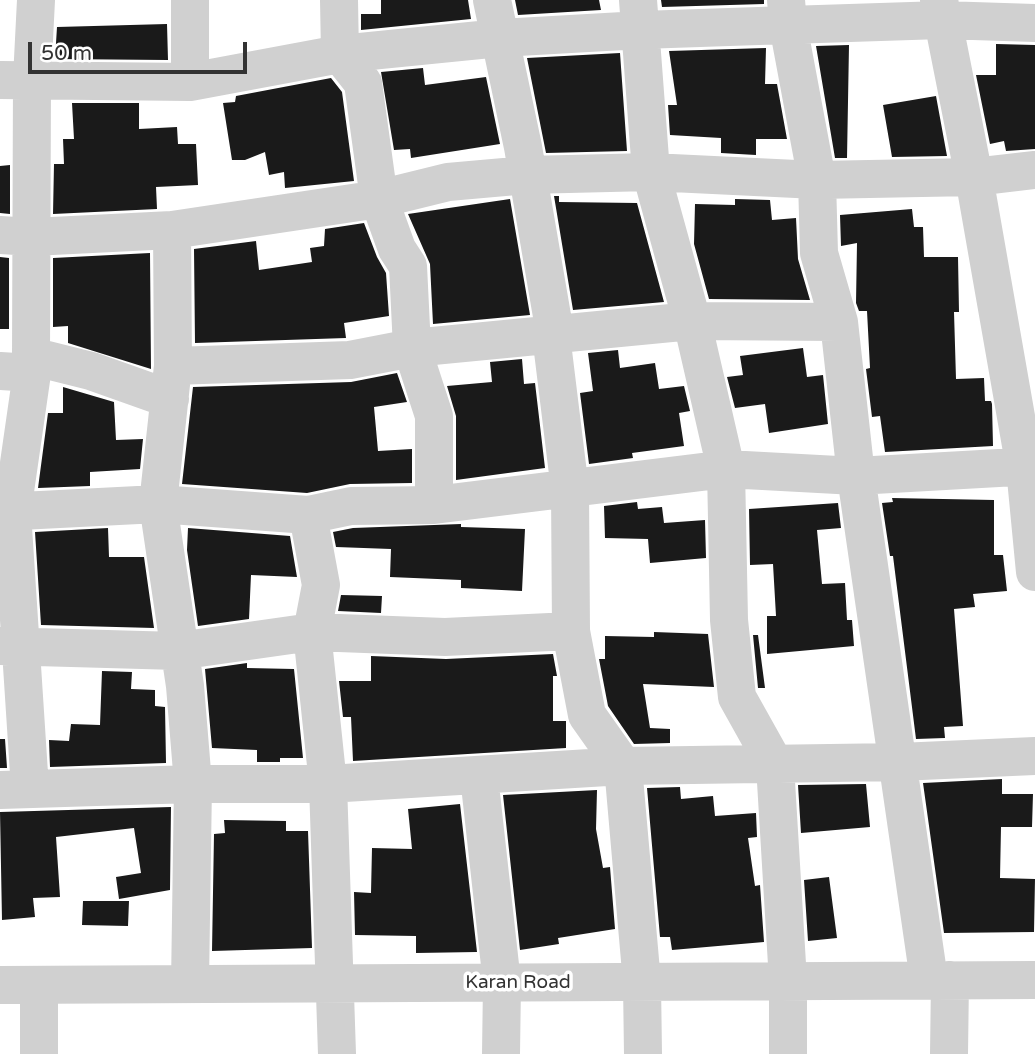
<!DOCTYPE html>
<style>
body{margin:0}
#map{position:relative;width:1035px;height:1054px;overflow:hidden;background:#fff;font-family:"Varela Round",sans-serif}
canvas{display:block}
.scale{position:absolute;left:28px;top:42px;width:219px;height:32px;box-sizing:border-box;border:4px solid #333;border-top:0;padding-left:9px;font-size:21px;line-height:24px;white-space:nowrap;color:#333;-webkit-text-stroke:5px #fff;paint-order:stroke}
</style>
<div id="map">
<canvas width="1035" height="1054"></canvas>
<div class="scale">50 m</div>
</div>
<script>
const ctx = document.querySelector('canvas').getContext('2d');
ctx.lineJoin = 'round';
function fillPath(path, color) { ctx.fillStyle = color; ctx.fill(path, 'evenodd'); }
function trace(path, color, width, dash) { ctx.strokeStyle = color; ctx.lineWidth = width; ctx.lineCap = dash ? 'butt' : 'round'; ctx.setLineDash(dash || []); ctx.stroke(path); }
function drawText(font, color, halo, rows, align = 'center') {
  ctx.font = font + ' "Varela Round",sans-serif'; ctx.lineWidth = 7; ctx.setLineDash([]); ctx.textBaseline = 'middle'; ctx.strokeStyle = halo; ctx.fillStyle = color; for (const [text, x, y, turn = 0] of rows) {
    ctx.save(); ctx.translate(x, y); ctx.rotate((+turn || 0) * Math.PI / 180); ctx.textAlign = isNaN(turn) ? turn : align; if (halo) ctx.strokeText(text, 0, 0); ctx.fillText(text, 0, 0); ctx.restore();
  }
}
const building = new Path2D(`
 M381 0H468L471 19 361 30V14H381Z
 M515 0H599L601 10 518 15Z
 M661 0H764V4L662 7Z
 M167 24 168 60 55 59 57 27Z
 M996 44 1035 45V149L1006 151 1004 141 990 144 976 75H996Z
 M849 45 847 158H835L816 46Z
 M766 48 765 84H777L787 139H756V155L721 153V138L670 135 668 105H677L669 51Z
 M620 53 627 151 546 153 527 58Z
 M423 68 425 85 486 77 500 144 411 158 410 149 394 150 381 72Z
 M331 78 342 92 354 181 285 188 284 172 269 175 265 152 245 160H232L223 103 235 102 236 96Z
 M936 96 947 156 892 157 883 105Z
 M72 103H139V129L177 127 178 144H196L198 185 156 187 157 209 53 214 54 164H64L63 139H74Z
 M10 165V214L0 213V166Z
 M554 196H559V202L637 203 664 302 573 310Z
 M510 199 530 315 433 324 430 264 408 214Z
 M735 199 770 200 772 220 796 218 798 259 810 300 709 299 694 244 695 204 735 205Z
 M912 209 914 227H923L924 257H958L959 312H954L956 379 984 378 985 401H991L992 404 993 446 885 452 880 416 872 417 866 369 870 368 867 311H859L856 303 857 243 841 246 840 215Z
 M364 223 377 257 386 273 389 316 344 323 346 338 195 343 194 249 256 241 259 270 312 262 310 248 324 246 325 229Z
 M150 253 151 369 68 343V326L53 327V258Z
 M0 257 9 258V329H0Z
 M803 348 807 377 823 375 828 424 769 433 765 404 735 408 727 377 743 375 740 356Z
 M618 350 620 368 655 363 659 389 684 386 690 411 679 413 684 446 632 453 633 458 589 464 580 393 593 391 588 353Z
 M522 359 524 384 535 383 545 468 456 480V416L447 386 492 382 490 362Z
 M397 373 407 402 374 407 378 451 412 449V483L350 484 307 493 182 484 193 387 351 382Z
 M63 387 114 402 116 440 143 439 140 469 90 472V486L38 488 48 413H63Z
 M892 498 994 500V555H1003L1007 591 973 594 975 607 954 609 963 726 944 727 945 738 916 739 893 556H890L882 503 893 502Z
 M637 502 638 509 662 507 664 523 705 520 706 558 650 563 648 539 605 538 604 506Z
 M838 503 841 528 817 530 822 584 845 583 847 620H852L854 646 767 654V616H776L773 564 750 565 749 509Z
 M461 524V527L525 529 522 591 461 588V580L390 577 391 549 336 547 333 532 353 528Z
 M108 528 109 557H144L154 628 41 625 35 532Z
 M188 528 290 536 297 577 251 575 249 619 198 626 187 550Z
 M341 595 382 596 381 613 338 611Z
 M654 632 708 634 714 687 643 684 650 728 670 729V743L634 744 608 706 599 659H605V636L654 637Z
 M753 635H758L765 688H758Z
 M553 654 557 676H553V721H566V748L353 761 351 717H343L339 681H371V656L446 659Z
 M247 663V668L294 669 303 758H280V762H257V750L212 748 205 669Z
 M102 671 132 672 131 689 155 690V706L165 707 166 763 50 767 49 740 69 741 71 724 100 725Z
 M0 739H5L7 768H0Z
 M1002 779V794H1033L1032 827H1001L1000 878 1035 879 1034 932 944 933 923 783Z
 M866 784 870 827 801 833 798 785Z
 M680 787 681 799 713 796 715 816 756 813 757 837 748 838 755 886 760 885 764 942 672 950 670 937H660L647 788Z
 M597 790 596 829 603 868 610 867 615 929 558 938 559 944 520 950 503 795Z
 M460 804 477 952 416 953V936L355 935 354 892 371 893 372 848 412 849 408 809Z
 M171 807 170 890 119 899 116 877 141 873 134 828 56 837 60 897 33 898 35 917 2 920 0 812Z
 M224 820 286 821V831H308L312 948 212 951 214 834 225 833Z
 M829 877 837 938 808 941 804 880Z
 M83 901H129L128 926 82 925Z`);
const minor = new Path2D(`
 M190 0V82
 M339 0 340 54 363 83 379 199 397 249 408 266 412 348 434 416V505
 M492 0 523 147 552 316 551 335 570 490 571 631 587 715 623 766 642 983 643 1054
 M638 0 651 172 692 321 726 469 729 620 737 697 775 765 788 981V1054
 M939 0 974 177 1025 468 1035 572
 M0 80 190 82 340 54 500 38 641 30 788 25 786 0
 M172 230 173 366 158 504 185 686 193 784 190 984
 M0 235 32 237 172 230 379 199 448 182 527 175 651 172 817 180 974 177 1035 170
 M31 356 32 79 36 0
 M173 366 350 360 412 348 692 321 839 322
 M0 371 32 373 31 356 91 371 170 399
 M0 512 158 504 308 515 351 506 434 505 726 469 856 476 1035 466
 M308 515 321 585 312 632 328 784 337 1054
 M0 646 178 651 312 632 445 637 571 631
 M479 776 502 983 501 1054
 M30 789 12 512 32 373
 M0 790 193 784H328L623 766 899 762 1035 756
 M929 980 856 476 839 322 819 253 817 180 788 25 942 20 1035 23
 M0 985 1035 980
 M39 1054V985
 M949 1054 950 980`);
const streetNames = [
 ["Karan Road",518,983]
];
fillPath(building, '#1a1a1a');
trace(minor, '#d0d0d0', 38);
drawText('19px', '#333', '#fff', streetNames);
</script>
